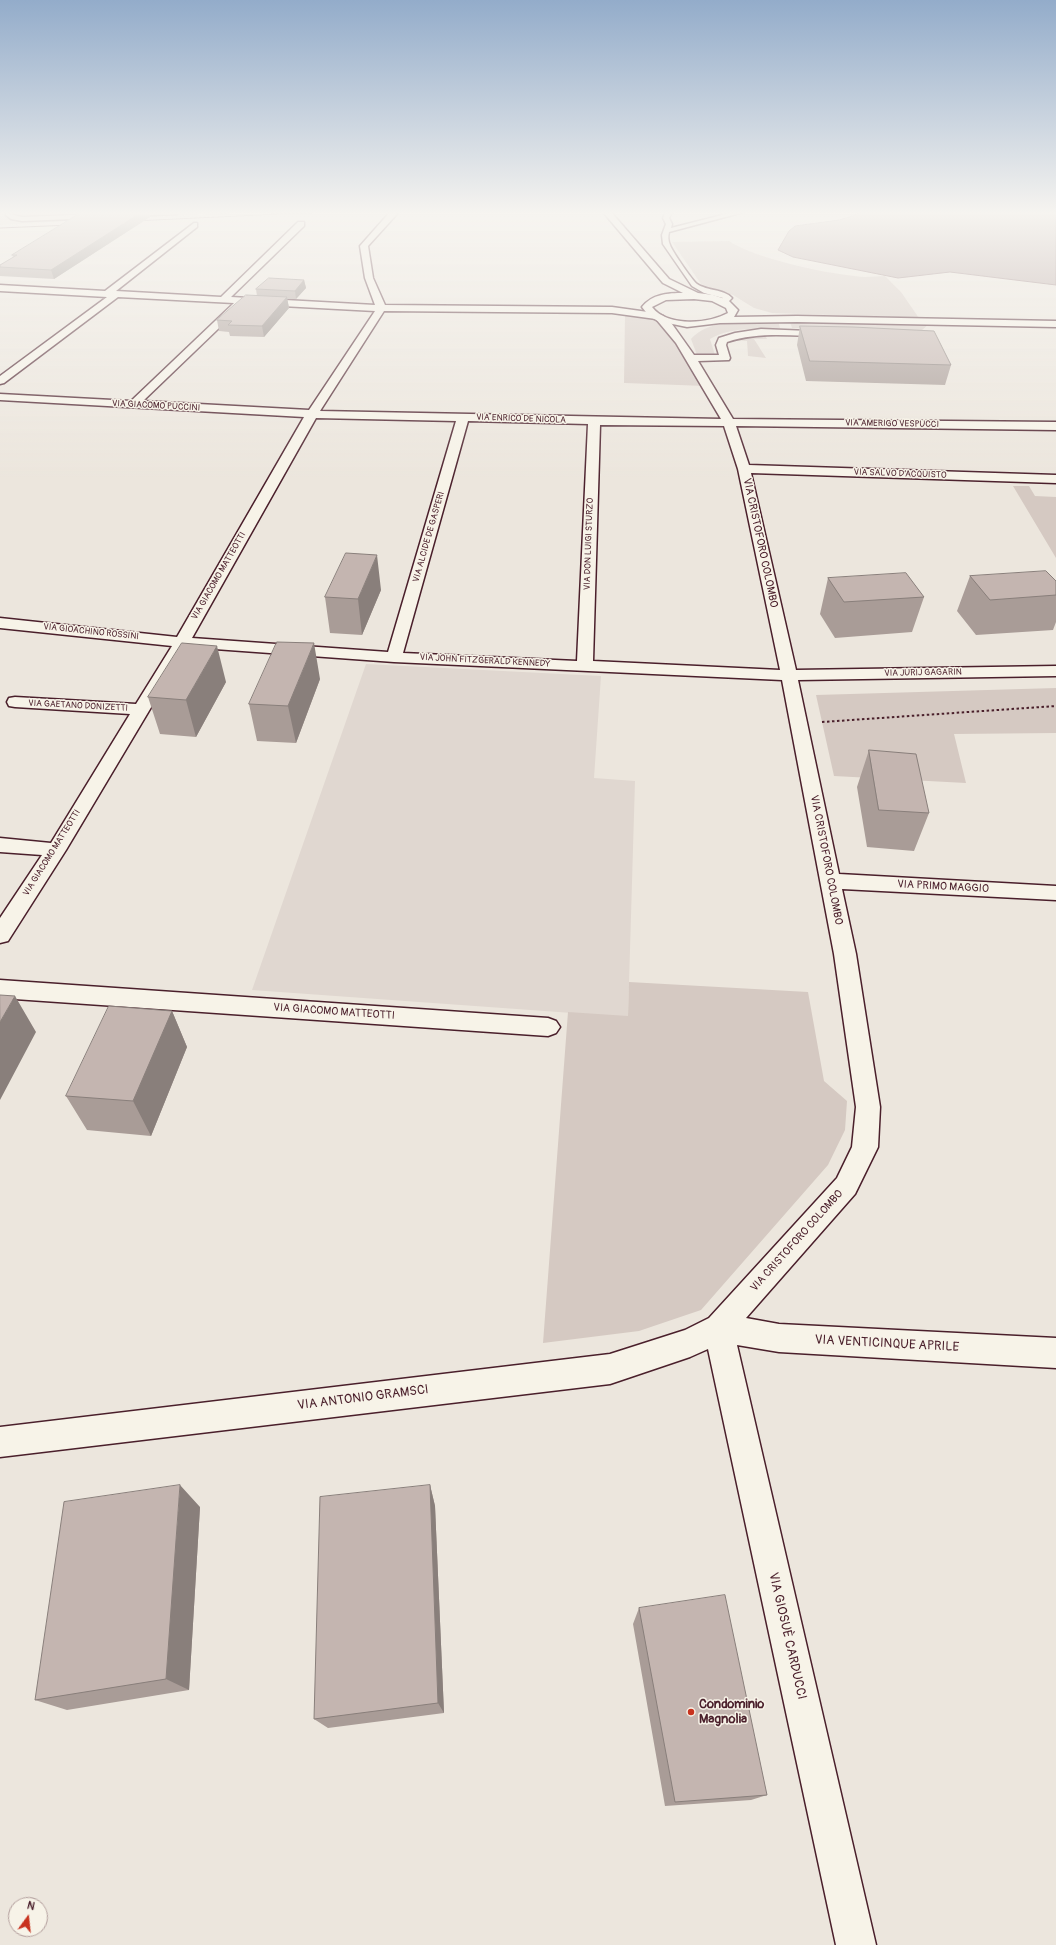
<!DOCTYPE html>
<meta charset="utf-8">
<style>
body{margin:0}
#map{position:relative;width:1056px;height:1945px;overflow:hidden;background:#ece6dd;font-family:Pangolin,sans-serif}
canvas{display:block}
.north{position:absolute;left:8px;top:1897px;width:40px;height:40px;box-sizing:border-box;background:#f7f3e8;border:1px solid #b29e9c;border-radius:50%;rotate:15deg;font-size:11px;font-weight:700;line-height:16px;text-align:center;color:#4a1f2b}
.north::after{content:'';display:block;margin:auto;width:14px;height:18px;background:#c8321e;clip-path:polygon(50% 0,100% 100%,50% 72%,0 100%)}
</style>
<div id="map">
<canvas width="1056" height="1945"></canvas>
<div class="north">N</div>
</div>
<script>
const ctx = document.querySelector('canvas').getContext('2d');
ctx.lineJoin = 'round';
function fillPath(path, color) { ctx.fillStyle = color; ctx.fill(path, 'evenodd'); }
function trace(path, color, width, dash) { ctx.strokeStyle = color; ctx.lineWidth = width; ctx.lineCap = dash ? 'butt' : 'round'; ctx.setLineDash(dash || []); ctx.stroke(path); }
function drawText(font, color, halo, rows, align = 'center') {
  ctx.font = font + ' Pangolin,sans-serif'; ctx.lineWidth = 3; ctx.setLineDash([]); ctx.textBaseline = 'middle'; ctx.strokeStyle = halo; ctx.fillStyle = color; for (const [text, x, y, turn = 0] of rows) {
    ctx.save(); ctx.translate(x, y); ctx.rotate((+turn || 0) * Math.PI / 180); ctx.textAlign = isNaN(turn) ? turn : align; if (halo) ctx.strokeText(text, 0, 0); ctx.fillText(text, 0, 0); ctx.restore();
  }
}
const built = new Path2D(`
 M0 212H249L0 225Z
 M366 664 601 676 594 778 635 781 628 1017 252 990Z`);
const green = new Path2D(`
 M729 241C754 258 823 273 855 276 865 278 875 276 885 276L901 292 919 318 772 313 754 308 733 295 712 289 701 284 672 242Z
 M628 314 655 319 667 327 705 386 624 383 625 315Z
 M742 321H778L780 328C757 329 731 327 710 339L715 355H697L691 339C705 324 722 324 742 321Z
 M790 322 929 324 921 331 792 328Z
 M765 335 767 339H754L766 358 748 356 747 341 733 340Z
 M1013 486H1029L1035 496 1056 497V558Z
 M1056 688V733L954 734 966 783 834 776 816 695Z
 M629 982 808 992 824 1081 847 1101 845 1130 828 1165 701 1310 639 1331 543 1343 568 1012 628 1016Z`);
const water = new Path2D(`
 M865 212H1056V285L950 272 898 278 793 257 778 250 789 231 795 226 839 220Z`);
const path = new Path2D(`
 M822 722 1056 706`);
const service = new Path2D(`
 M131 212H180L177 214 126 216 123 214Z
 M666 212H672L669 218 672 224 671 228 734 212H744L669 232C668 236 668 241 670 245 672 251 692 280 697 284 707 291 724 289 732 298L726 304 719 302 723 298 704 293 692 286 663 244 662 235 666 224 663 218Z
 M6 213 22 217 98 214 101 216 98 218 22 221 11 219 6 215Z`);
const minor = new Path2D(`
 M390 212 397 214 368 246 373 278 385 305 612 307 655 313 663 316 672 324 694 355H719L716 345 719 338 735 333 761 329 833 332 834 334 833 336 829 337C795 336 760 331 727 342L726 345 730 358 729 360 698 361 733 419 1056 422V430L736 426 749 465 1056 475V483L751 473 796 670 1056 666V676L798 680 839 874 1056 886V900L842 889 856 954 880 1107 878 1147 855 1194 746 1318 779 1324 1056 1338V1368L779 1352 737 1345 876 1945H836L708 1349 690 1357 610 1384 0 1457V1427L610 1354 685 1330 709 1318 837 1178 852 1147 856 1107 834 954 782 680 394 662 187 647 66 850 8 941 0 943V918L42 855 0 852V838L51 843 130 714 15 707 9 706 7 702 9 698 15 697 136 704 172 646 0 628V618L177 637 304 417 0 400V394L131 401 234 303 118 297 4 383 0 384V376L107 297 0 291V285L105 291 194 223H197V227L116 291 221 297 298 222H304V226L231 297 375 305 365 278 360 246ZM244 304 375 311 309 410 143 401ZM384 311 612 313 656 319 676 343 721 419 320 411ZM316 418 456 421 388 652 192 638ZM468 421 588 424 577 661 403 653ZM600 425 724 426 738 469 780 670 593 661Z
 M0 980 548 1018 556 1021 560 1027 556 1033 548 1036 0 998Z`);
const tertiary = new Path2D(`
 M603 212H611L669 279 698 293 713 295 728 300 738 310 734 317 797 316 1056 321V327L797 322 720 323 687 327 658 321 649 316 642 307C652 294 668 293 683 293L663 283ZM694 299 712 301 726 308 728 313C708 324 667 327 652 307L666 300Z`);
const rail = new Path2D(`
 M133 221 323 212
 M0 228 71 225`);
const wall = new Path2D(`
 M150 217 54 279 0 276V265L13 257 12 255Z
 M304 280 306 288 296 299H287L289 308 264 337 230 336 229 332 219 331 217 320 257 296 256 289Z
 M800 326 951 365 945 385 806 381 797 345Z
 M970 576 1056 581V622L1053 630 976 635 957 611Z
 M828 578 924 597 912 632 835 638 820 614Z
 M381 590 362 635 330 633 325 597Z
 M320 679 296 743 257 741 249 704Z
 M226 682 196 737 160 734 148 697Z
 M869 750 929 813 914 851 867 847 857 787Z
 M172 1011 187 1047 151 1136 87 1130 66 1096Z
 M430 1485 435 1506 444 1713 328 1728 314 1719Z
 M200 1507 189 1690 67 1710 35 1700Z
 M639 1608 767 1795 751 1800 665 1806 633 1624Z`);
const shadedWall = new Path2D(`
 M142 212H149L150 217 54 279 51 270Z
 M304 280 306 288 296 299 295 291Z
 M287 297 289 308 264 337 262 326Z
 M377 555 381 590 362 635 358 599Z
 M314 643 320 679 296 743 288 706Z
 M217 646 226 682 196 737 186 700Z
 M15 996 36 1032 0 1100V1022Z
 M172 1011 187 1047 151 1136 133 1101Z
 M180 1485 200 1507 189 1690 166 1679Z
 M430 1485 435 1506 444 1713 438 1703Z`);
const building = new Path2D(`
 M82 212H142L51 270 0 267V265L17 255H12Z
 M269 278 304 280 295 291 256 289Z
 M246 295 287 297 262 326 228 325 232 321 217 320Z
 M800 326 853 327 934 331 951 365 810 361Z
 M346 553 377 555 358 599 325 597Z
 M1046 571 1056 581V595L990 600 970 576Z
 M906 573 924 597 844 602 828 578Z
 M277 642 314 643 288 706 249 704Z
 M182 643 217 646 186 700 148 697Z
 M869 750 916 754 929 813 879 810Z
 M0 995 15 996 0 1022Z
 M109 1006 172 1011 133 1101 66 1096Z
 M180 1485 166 1679 35 1700 64 1502Z
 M430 1485 438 1703 314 1719 320 1497Z
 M725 1595 767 1795 675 1802 639 1608Z`);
const markers = [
 [691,1712,4,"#c8321e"]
];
const farStreetnames = [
 ["VIA GIACOMO PUCCINI",156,406,3],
 ["VIA ENRICO DE NICOLA",521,419,2],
 ["VIA AMERIGO VESPUCCI",892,424,1],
 ["VIA SALVO D’ACQUISTO",900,474,2],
 ["VIA ALCIDE DE GASPERI",429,537,-74],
 ["VIA DON LUIGI STURZO",589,544,-88],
 ["VIA GIACOMO MATTEOTTI",219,576,-60],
 ["VIA GIOACHINO ROSSINI",91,632,6],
 ["VIA JOHN FITZGERALD KENNEDY",485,661,3],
 ["VIA JURIJ GAGARIN",923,673,-1],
 ["VIA GAETANO DONIZETTI",78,706,3],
 ["VIA GIACOMO MATTEOTTI",52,853,-58]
];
const streetNames = [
 ["VIA CRISTOFORO COLOMBO",760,543,78],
 ["VIA CRISTOFORO COLOMBO",826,860,79],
 ["VIA PRIMO MAGGIO",943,887,3],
 ["VIA GIACOMO MATTEOTTI",334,1012,4],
 ["VIA CRISTOFORO COLOMBO",797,1241,-48]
];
const nearStreetnames = [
 ["VIA VENTICINQUE APRILE",887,1344,3],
 ["VIA ANTONIO GRAMSCI",363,1398,-7],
 ["VIA GIOSUÈ CARDUCCI",787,1636,77]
];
const nearPoinames = [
 ["Condominio",699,1705],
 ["Magnolia",699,1720]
];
fillPath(built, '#e0d7d0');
fillPath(green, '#d5c9c2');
fillPath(water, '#b39f9d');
trace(water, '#896c6f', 1);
trace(service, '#4a1f2b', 3);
trace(minor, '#4a1f2b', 3);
trace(tertiary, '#4a1f2b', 3);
trace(path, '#4a1f2b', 2, [2.5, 2.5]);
fillPath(service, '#f7f3e8');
fillPath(minor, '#f7f3e8');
fillPath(tertiary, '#f7f3e8');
trace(rail, '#4a1f2b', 1);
fillPath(wall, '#a99c97');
fillPath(shadedWall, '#897f7b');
fillPath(building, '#c4b5b0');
trace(building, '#897f7b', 1);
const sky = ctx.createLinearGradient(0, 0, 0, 484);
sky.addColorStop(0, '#93acca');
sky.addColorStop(0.44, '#f6f4f0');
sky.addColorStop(1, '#f6f4f000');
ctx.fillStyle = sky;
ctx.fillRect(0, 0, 1056, 484);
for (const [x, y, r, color] of markers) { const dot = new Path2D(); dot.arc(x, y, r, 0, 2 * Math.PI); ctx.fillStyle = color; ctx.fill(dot); trace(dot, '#f7f3e8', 1.5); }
drawText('9px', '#4a1f2b', '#f7f3e8', farStreetnames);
drawText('11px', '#4a1f2b', '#f7f3e8', streetNames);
drawText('13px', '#4a1f2b', '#f7f3e8', nearStreetnames);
drawText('bold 13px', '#4a1f2b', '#f7f3e8', nearPoinames, 'left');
</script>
